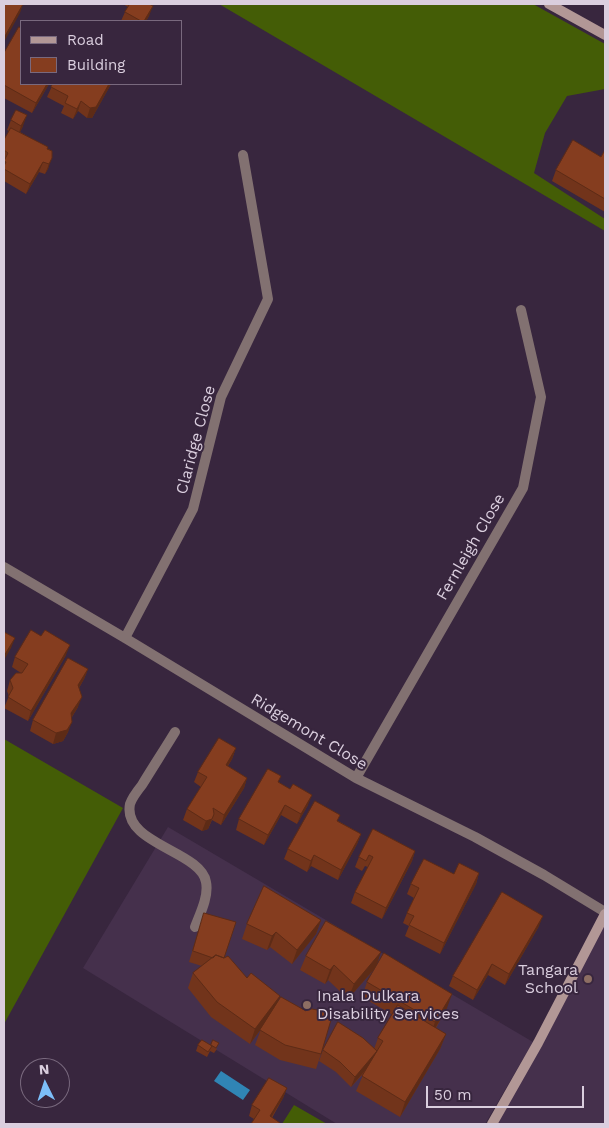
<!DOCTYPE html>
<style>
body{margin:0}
#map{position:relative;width:609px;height:1128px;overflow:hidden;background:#38263e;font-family:"Work Sans",sans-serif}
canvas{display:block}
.frame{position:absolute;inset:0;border:5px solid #dacede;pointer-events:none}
.legend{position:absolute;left:20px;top:20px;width:162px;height:65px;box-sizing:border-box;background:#38263e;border:1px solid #79697e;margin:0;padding:6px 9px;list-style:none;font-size:15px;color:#dacede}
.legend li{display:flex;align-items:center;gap:10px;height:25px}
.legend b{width:25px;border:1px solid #79697e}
.north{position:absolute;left:20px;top:1058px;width:50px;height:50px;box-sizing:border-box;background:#38263e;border:1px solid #79697e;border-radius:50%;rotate:356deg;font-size:14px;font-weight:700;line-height:20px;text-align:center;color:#dacede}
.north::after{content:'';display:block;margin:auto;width:18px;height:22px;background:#7cbef9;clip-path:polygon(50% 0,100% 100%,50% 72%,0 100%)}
.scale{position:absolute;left:426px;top:1086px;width:158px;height:22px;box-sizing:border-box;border:2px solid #dacede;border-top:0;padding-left:6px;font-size:15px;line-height:18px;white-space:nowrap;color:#dacede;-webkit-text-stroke:4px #38263e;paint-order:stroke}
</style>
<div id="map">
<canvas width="609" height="1128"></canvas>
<div class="frame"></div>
<ul class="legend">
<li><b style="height:6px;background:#b29796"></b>Road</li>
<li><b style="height:14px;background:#853d1f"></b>Building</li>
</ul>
<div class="north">N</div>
<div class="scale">50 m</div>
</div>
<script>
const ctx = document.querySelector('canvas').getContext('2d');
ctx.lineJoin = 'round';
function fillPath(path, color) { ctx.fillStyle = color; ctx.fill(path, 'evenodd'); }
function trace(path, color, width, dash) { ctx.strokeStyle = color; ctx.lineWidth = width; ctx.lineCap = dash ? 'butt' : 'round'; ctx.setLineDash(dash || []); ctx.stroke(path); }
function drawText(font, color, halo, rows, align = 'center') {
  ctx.font = font + ' "Work Sans",sans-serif'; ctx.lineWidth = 4; ctx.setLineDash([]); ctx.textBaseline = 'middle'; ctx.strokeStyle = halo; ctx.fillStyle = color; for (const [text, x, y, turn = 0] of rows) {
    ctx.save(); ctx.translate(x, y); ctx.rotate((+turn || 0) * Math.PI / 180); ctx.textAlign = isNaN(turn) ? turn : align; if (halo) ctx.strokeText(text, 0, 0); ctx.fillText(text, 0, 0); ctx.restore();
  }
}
const built = new Path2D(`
 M168 827 533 1042 485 1124H337L83 968Z
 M605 914V1124H492Z`);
const forest = new Path2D(`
 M219 4H533L605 44V89L567 96 545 133 534 173 605 219V231Z
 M4 739 123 808 4 1024Z
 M294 1105 327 1124H282Z`);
const water = new Path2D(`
 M221 1071 250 1090 243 1100 214 1081Z`);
const street = new Path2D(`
 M4 567 125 638 356 778 475 837 544 875 605 912
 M125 638 193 509 221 397 268 299 243 155
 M175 732C164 750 153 767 142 785 138 790 132 798 130 804 122 844 201 851 206 882 209 896 200 914 195 927
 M356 778 523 488 541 397 521 310`);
const secondary = new Path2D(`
 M549 4 605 35
 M492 1124 538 1043 605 914`);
const wall = new Path2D(`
 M123 4H151L149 16 146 21H121L125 12 128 7Z
 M4 53 49 84 32 113 4 98Z
 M53 84H111L92 118H87L78 111 73 119 61 113 64 106 47 97Z
 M11 120 23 126 20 132 52 151 48 169 45 174 39 172 26 194 4 181V140L9 131 7 130Z
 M605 150V212L552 181 556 170 601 157Z
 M66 655 28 721 4 708 9 696 7 691 10 680 21 673 12 667 15 657Z
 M88 669 84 679 79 688 78 707 72 717 68 732 63 741 53 744 30 731 33 720Z
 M236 748 232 759 228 766 247 778 244 788 221 825 212 820 208 829 202 831 183 820 187 809 201 787 194 782 198 772Z
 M279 782 308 805 297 824 281 815 264 845 236 830 239 819Z
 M338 821 361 834 357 844 338 880 311 866 307 872 284 859 288 849Z
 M373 829 415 851 412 861 382 919 351 903 355 892 368 867 365 866 362 871 355 867 359 857Z
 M479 873 476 884 440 954 405 936 409 926 403 923 407 913 414 898 407 894 411 884Z
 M204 913 225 958 247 978 278 1002 321 1054 316 1069 280 1060 255 1045 261 1029 250 1044 211 1017 188 988 193 973 202 966 189 962Z
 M321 920 316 934 292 964 270 947 267 950 242 939 247 924Z
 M539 926 505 985 488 975 473 1000 449 986 453 976Z
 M306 956 376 967 348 999 328 980 325 984 300 970Z
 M367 982 447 1008 436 1028 446 1034 440 1049 400 1117 356 1091 364 1073 351 1087 336 1072 319 1061 323 1050 374 1049 378 1038 393 1015 362 997Z
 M202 1040 217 1049 214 1053 210 1051 207 1057 196 1051 198 1045Z
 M287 1088 283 1098 272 1118 254 1119 249 1116 252 1105Z`);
const shadedWall = new Path2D(`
 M23 4 20 13 4 42V38Z
 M153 6 149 16 146 21H144Z
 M47 84H49L32 113 36 103Z
 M109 84H111L92 118H87L90 108Z
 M81 101 78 111 73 119 77 109Z
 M27 115 23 126 18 136 21 126Z
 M52 158 48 169 45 174 49 164Z
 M43 162 39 172 26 194 30 184Z
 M15 638 11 648 4 660V656Z
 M70 645 66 655 28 721 31 711Z
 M88 669 84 679 74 696 78 685Z
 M82 697 78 707 68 723 71 713Z
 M72 722 68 732 63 741 53 744 56 733Z
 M236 748 232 759 222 775 226 765Z
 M247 778 244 788 221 825 224 815Z
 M312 795 308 805 297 824 301 814Z
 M285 805 281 815 264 845 268 835Z
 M214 814 208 829 202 831 206 821Z
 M361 834 357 844 338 880 341 870Z
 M415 851 412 861 382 919 386 908Z
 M314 855 311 866 307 872 311 861Z
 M479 873 476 884 440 954 444 943Z
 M543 916 539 926 505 985 509 974Z
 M321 920 316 934 292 964 297 950Z
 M276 932 270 947 267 950 272 936Z
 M381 952 376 967 348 999 354 984Z
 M492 964 488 975 473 1000 477 990Z
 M334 965 328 980 325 984 330 970Z
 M452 994 447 1008 430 1037 435 1022Z
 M280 996 274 1011 250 1044 255 1029Z
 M446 1034 440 1049 400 1117 405 1102Z
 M377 1051 373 1061 351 1087 355 1077Z
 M287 1088 283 1098 267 1124 270 1116Z`);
const building = new Path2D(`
 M4 4H23L4 38Z
 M130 4H149L153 6 144 21H141L125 12Z
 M19 27 21 28V84H47L36 103 4 85V53Z
 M53 84H109L96 107 90 108 81 101 77 109 65 103 68 96 51 87Z
 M16 110 27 115 21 126 11 120Z
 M11 128 48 147 47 149 52 151V158L49 164 43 162 30 184 4 169V166L6 162 4 161 8 153 4 150V140Z
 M573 140 601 157 605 150V199L556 170Z
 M31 630 41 636 45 630 70 645 31 711 8 697 13 688 10 680 16 673H22L28 664 15 657Z
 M4 632 15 638 4 656Z
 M68 658 88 669 78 685 82 697 71 713 72 722 67 730 56 733 33 720Z
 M219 738 236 748 226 765 247 778 224 815 213 808 214 814 212 819 206 821 187 809 207 777 198 772Z
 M268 769 281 776 278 782 290 789 293 784 312 795 301 814 285 805 268 835 239 819Z
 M315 801 340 815 337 821 361 834 341 870 314 855 311 861 288 849Z
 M373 829 415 851 386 908 355 892 373 857 369 855 366 861 359 857Z
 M424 859 454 874 459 863 479 873 444 943 409 925 414 916 407 913 419 888 411 884Z
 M264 886 321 920 297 950 276 932 272 936 247 924Z
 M502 892 543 916 509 974 492 964 477 990 453 976Z
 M204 913 236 922 224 958 216 955 213 958 193 951Z
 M326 921 381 952 354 984 334 965 330 970 306 956Z
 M384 953 452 994 435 1022 367 982Z
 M216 955 224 958 228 956 247 978 251 973 280 996 255 1029 217 1002 193 973Z
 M281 997 306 1011 307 1008 333 1013 321 1054 285 1045 260 1030Z
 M398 1005 446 1034 405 1102 362 1076 383 1041 378 1038Z
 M338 1022 363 1038 377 1051 355 1077 340 1062 323 1050Z
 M202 1040 212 1046 208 1052 198 1045Z
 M213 1040 219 1043 216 1048 211 1045Z
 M269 1078 287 1088 270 1116 280 1123 279 1124H251L260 1110 252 1105Z`);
const markers = [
 [588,979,5,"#8d6e63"],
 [307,1005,5,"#8d6e63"]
];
const streetNames = [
 ["Claridge Close",196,440,-75],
 ["Fernleigh Close",471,547,-60],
 ["Ridgemont Close",309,732,31]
];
const poiNames = [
 ["Tangara",578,970],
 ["School",578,988],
 ["Inala Dulkara",317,996,"left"],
 ["Disability Services",317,1014,"left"]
];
fillPath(built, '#45304c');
fillPath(forest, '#445d06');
fillPath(water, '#3085b5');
trace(street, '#827171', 10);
trace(secondary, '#b29796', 10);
fillPath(wall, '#72341b');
fillPath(shadedWall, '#5d2b16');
fillPath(building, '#853d1f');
trace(building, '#5d2b16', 1);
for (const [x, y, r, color] of markers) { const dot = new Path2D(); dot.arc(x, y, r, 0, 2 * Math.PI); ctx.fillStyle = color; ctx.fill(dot); trace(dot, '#38263e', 2); }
drawText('16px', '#dacede', '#38263e', streetNames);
drawText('16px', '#dacede', '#38263e', poiNames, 'right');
</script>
